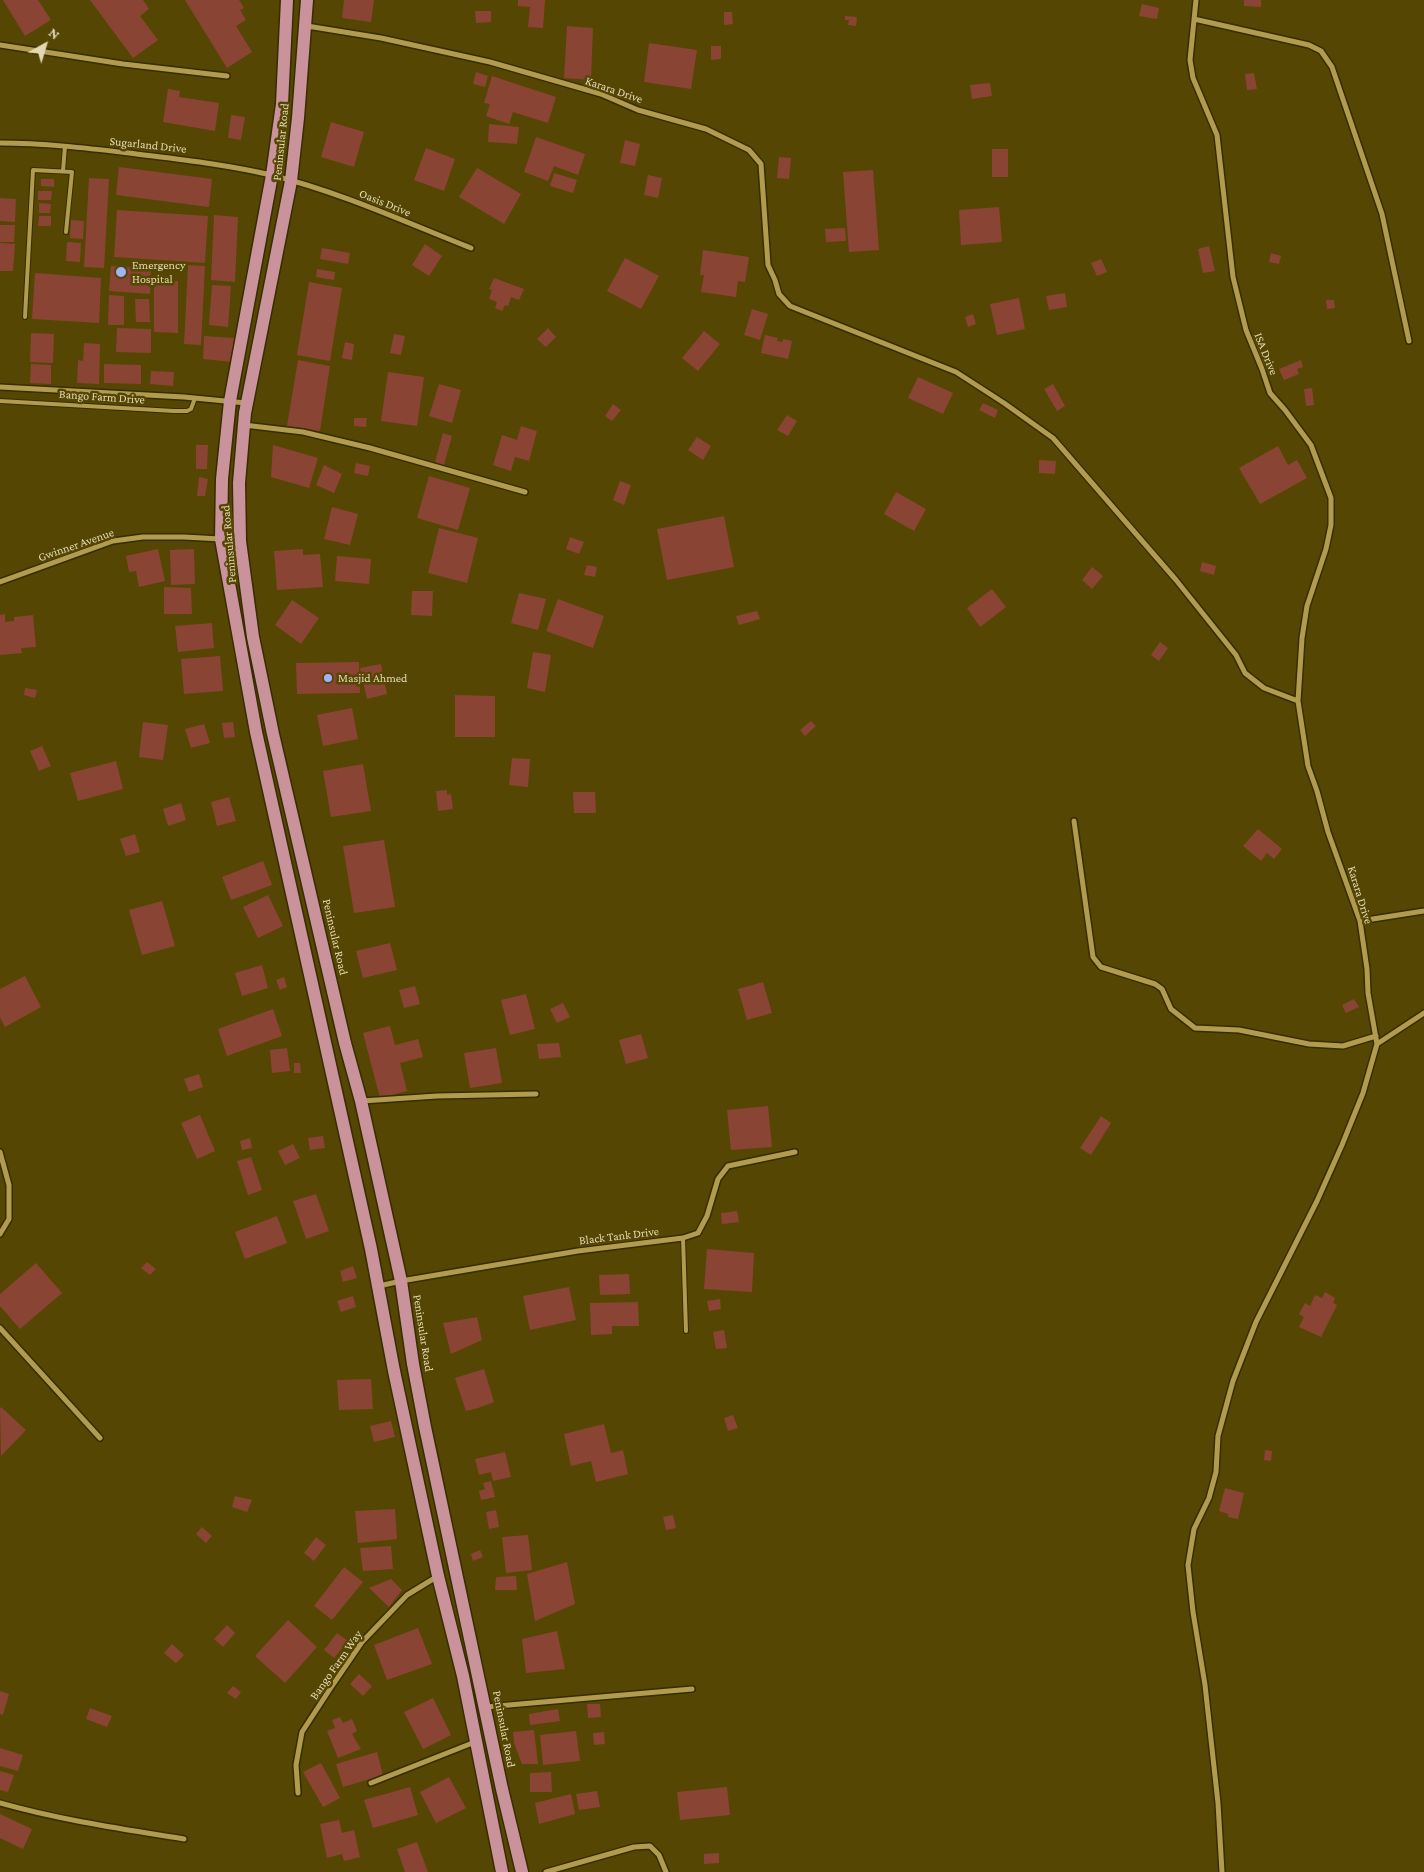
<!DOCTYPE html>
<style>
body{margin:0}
#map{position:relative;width:1424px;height:1872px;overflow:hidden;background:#554603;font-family:"Crimson Pro",serif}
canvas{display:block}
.north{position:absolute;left:20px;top:20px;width:50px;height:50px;-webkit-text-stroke:4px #554603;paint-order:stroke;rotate:39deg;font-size:14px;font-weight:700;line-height:20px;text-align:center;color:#e3d8b3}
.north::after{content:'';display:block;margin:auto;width:18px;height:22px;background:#e3d8b3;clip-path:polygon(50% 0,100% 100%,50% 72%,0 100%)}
</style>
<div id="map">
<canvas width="1424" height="1872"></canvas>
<div class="north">N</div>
</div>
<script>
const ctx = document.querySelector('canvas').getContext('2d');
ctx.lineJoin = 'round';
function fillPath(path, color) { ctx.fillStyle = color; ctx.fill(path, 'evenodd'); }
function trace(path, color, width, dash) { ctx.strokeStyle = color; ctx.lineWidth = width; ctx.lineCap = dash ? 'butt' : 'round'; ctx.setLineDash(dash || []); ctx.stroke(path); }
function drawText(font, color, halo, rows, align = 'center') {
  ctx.font = font + ' "Crimson Pro",serif'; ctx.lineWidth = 5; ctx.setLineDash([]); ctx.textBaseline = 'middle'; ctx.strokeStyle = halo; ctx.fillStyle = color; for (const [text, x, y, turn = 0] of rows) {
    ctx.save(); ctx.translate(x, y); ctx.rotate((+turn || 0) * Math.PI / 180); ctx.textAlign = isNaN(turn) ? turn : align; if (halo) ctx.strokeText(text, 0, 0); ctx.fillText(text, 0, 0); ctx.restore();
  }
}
const building = new Path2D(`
 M3 0H38L51 20 25 36Z
 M90 0H143L149 9 140 16 158 40 133 58Z
 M185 0H239L244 8 240 10 246 20 236 26 252 52 227 68Z
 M344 0H374L371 22 342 18Z
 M518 0H545L543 28 528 27 530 7 518 6Z
 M1244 0H1261V7L1244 6Z
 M1142 4 1159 8 1157 19 1139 16Z
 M475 11H491V22L476 23Z
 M724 12H732L733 24 724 25Z
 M845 16 857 17 856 26 848 25 849 20H845Z
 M567 26 593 28 591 80 564 78Z
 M649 43 697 50 691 89 644 82Z
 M711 46H721V59L711 60Z
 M476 72 488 76 485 87 473 84Z
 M1254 73 1257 89 1247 90 1245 74Z
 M492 76 556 97 548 123 513 112 509 124 486 116 490 104 484 103Z
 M990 83 992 96 972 99 970 85Z
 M168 89 180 91 179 97 219 103 215 131 163 122Z
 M231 115 245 117 241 140 228 138Z
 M331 122 364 132 354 167 321 157Z
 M489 124 519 127 517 144 488 142Z
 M536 137 585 154 578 175 554 166 548 181 524 172Z
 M625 140 640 144 635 166 620 163Z
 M426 148 455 159 444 191 414 180Z
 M992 149H1008V177H992Z
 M779 157 791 158 789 179 777 178Z
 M119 167 212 179 209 207 116 195Z
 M477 168 521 194 504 224 459 197Z
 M873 170 879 250 849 252 843 172Z
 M554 173 577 180 573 193 550 186Z
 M648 175 662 178 658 198 644 195Z
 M89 178 109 179 104 268 84 267Z
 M41 179H54V187L41 186Z
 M38 191H52L51 200H38Z
 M0 198 16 199 15 222 0 221Z
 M39 203 51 204 50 213H39Z
 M999 207 1002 242 961 245 959 210Z
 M117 210 208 216 205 263 114 257Z
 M214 215 238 217 235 282 211 280Z
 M39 216H51V226H38Z
 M71 220 84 221 83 239 70 238Z
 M0 225H15L14 242H0Z
 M845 228 846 241 826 242 825 229Z
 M67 242 81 243 80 262 66 261Z
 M0 243 15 244 13 271H0Z
 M425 244 442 256 429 276 412 265Z
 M1209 246 1215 271 1203 273 1198 249Z
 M322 248 350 253 348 264 320 259Z
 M703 250 749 257 745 282 738 281 736 297 701 292 704 275H700Z
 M1271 253 1281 256 1279 264 1269 262Z
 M625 258 659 276 641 309 607 291Z
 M1101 259 1107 272 1097 276 1091 263Z
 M188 265 205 266 201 345 184 344Z
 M111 266 151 269 150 294 109 291Z
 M317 269 335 272 334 280 316 277Z
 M35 273 101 278 99 323 32 319Z
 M494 278 524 289 519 300 511 297 508 306 505 305 502 311 495 308 497 302 489 299 492 290 489 289Z
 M154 281H178V333L154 332Z
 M309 282 342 288 330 361 297 355Z
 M212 285 231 286 228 327 209 325Z
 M1065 293 1067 307 1049 310 1046 296Z
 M109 295 124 296V325H108Z
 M1019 298 1025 329 997 335 990 304Z
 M135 299H149L150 322H136Z
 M1326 300H1334L1335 308 1327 309Z
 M752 309 768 314 760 340 744 335Z
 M973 314 976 324 968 327 965 317Z
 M117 328 151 329V353L116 352Z
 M548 328 556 337 546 347 537 339Z
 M704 331 720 344 698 371 682 358Z
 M31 333 54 334 53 363 30 362Z
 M394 334 405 336 401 355 390 353Z
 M765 335 778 338 777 341 782 342 783 339 792 341 788 359 761 353Z
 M204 336 234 338 233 362 203 359Z
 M345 342 354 344 352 360 342 358Z
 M84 343 100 344 99 384 77 383 78 360 83 361Z
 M298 360 330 366 320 431 287 426Z
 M1301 360 1303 367 1297 369 1299 374 1284 380 1279 369Z
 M31 364 51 365V384L30 383Z
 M104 364 141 365V384L104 383Z
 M151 371 174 372 173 386 150 384Z
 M388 372 424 377 417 426 381 421Z
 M918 377 953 393 943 414 908 398Z
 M439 384 461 390 452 423 429 416Z
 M1053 384 1065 406 1057 411 1044 389Z
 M1312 388 1314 405 1306 406 1304 389Z
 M983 403 998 410 995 418 979 410Z
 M613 404 621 410 612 421 605 416Z
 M787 415 797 421 788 436 777 430Z
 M354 418H367L366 427 354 426Z
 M521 426 537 431 529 461 515 457 511 471 493 465 502 435 517 440Z
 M443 433 452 436 444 465 435 462Z
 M697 437 711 446 703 460 688 450Z
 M196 445H208L207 469H196Z
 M273 445 318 458 309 488 271 477Z
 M1278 446 1288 465 1297 460 1307 478 1260 504 1239 468Z
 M1039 460 1056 461 1055 474 1039 473Z
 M356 463 370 466 368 476 354 473Z
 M324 465 342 474 334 493 316 485Z
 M429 476 470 488 458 530 417 518Z
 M199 477 208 479 205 496H197Z
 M620 481 631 485 624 505 613 500Z
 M896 492 926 509 914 531 884 514Z
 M332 507 358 514 350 545 324 539Z
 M724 516 734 567 667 580 657 529Z
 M439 528 478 538 467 583 428 573Z
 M570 537 584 542 579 554 566 549Z
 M158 549 165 581 139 587 136 571 129 572 126 556Z
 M194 549 195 584 171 585 170 550Z
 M303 549V555L320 554 323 587 277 590 274 551Z
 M337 556 371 559 369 584 335 581Z
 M1202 562 1216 566 1214 575 1200 571Z
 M587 565 597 567 595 577 584 575Z
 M1092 567 1103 576 1092 589 1082 580Z
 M164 587 191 588 192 614H164Z
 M992 589 1006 607 980 627 967 608Z
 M412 591H433L432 616 411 615Z
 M519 593 546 599 538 630 511 623Z
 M558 599 604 616 593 648 546 631Z
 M292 600 319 618 301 644 275 625Z
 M757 611 760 619 739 625 736 616Z
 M5 614V622L14 621V617L33 615 36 647 21 648 22 653 0 655V615Z
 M212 623 214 648 178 652 175 626Z
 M1160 642 1168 648 1159 661 1151 655Z
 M533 652 551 655 545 692 527 688Z
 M220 656 223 691 184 694 181 659Z
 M359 662 360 693 297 694 296 663Z
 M381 664 387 694 367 699 360 668Z
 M25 688 37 690 35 698 24 695Z
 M455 695 495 696V737H455Z
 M352 708 358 739 323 746 317 715Z
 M811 721 816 726 805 736 800 730Z
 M143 722 168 725 163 760 139 757Z
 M233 722 235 737 224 738 222 723Z
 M204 724 210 743 191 748 185 729Z
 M42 746 51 766 39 771 30 751Z
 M512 758 530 759 528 787 509 785Z
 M116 761 123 789 78 801 70 773Z
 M363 764 371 811 331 817 323 771Z
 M447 790V795L451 794 453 809 438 811 436 791Z
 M573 792H595L596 813H574Z
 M229 797 236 821 217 826 211 802Z
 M181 803 186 820 168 826 163 809Z
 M1258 829 1282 849 1274 859 1267 853 1261 861 1243 846Z
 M135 834 140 852 126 856 120 839Z
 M384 840 395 907 354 913 343 846Z
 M263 861 272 885 231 900 222 877Z
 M268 895 283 926 258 938 243 907Z
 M162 901 175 946 142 955 129 910Z
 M390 943 397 970 363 978 356 951Z
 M262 965 268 988 242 996 235 973Z
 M25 976 41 1007 5 1027 0 1017V989Z
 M284 977 287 987 280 990 276 980Z
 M763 982 772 1013 747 1020 738 989Z
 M415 986 420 1004 404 1008 399 990Z
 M526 994 535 1029 510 1035 501 1000Z
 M1354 999 1359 1007 1346 1013 1342 1005Z
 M563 1003 570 1017 557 1023 550 1009Z
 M273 1009 282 1036 227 1056 218 1029Z
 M390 1026 395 1045 418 1039 423 1057 400 1063 407 1091 380 1098 363 1033Z
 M641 1034 648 1058 626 1064 619 1040Z
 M559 1043 561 1057 539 1059 537 1044Z
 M287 1048 290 1071 272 1073 270 1050Z
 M496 1048 502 1083 470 1088 464 1053Z
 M294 1063H300L301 1073H294Z
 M199 1074 203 1087 189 1092 184 1079Z
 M768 1106 772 1147 731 1150 727 1110Z
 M200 1115 215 1151 197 1159 181 1123Z
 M1101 1116 1111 1123 1091 1155 1080 1148Z
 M323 1136 325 1148 310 1150 308 1138Z
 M250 1138 252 1148 242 1150 240 1141Z
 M293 1144 300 1158 285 1165 278 1151Z
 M251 1157 262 1190 248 1195 237 1161Z
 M316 1194 329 1231 306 1239 293 1201Z
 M737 1211 739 1222 722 1224 721 1213Z
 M277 1216 287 1243 245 1259 235 1232Z
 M707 1249 754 1253 752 1292 704 1289Z
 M147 1262 156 1269 150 1275 141 1268Z
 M36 1263 62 1293 20 1329 0 1306V1294Z
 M353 1266 357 1278 343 1282 340 1271Z
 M629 1274 630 1294 600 1295 599 1275Z
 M569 1287 576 1320 530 1330 523 1296Z
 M1325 1292 1335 1298 1333 1303 1337 1305 1321 1337 1299 1327 1304 1317 1299 1314 1305 1303 1310 1306 1315 1295 1322 1298Z
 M353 1296 356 1307 341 1312 337 1301Z
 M720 1299 721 1309 709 1311 707 1301Z
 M638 1302 639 1326H612V1334L591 1335 590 1303Z
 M477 1317 482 1340 451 1354 443 1323Z
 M724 1330 727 1348 716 1349 713 1332Z
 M484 1369 494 1402 478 1408 466 1411 455 1378Z
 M371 1379 373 1409 339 1410 337 1380Z
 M1 1407 26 1430 1 1456 0 1409Z
 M733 1415 738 1428 728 1431 724 1418Z
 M391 1421 395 1437 374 1442 370 1426Z
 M604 1424 611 1453 623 1450 628 1474 596 1482 591 1461 571 1466 564 1434Z
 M1265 1450 1272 1451 1271 1461 1264 1460Z
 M505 1452 511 1477 493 1481 491 1472 479 1475 475 1459Z
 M491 1481 495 1497 481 1500 479 1491 485 1489 483 1483Z
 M1225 1488 1244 1493 1238 1519 1228 1517V1514L1219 1511Z
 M235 1496 252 1500 247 1512 232 1507Z
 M395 1509 397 1539 358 1543 355 1511Z
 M496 1510 499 1527 489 1529 486 1512Z
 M673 1515 676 1528 666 1530 663 1517Z
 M202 1527 212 1536 206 1543 196 1534Z
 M528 1535 532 1570 506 1573 502 1537Z
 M316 1537 326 1545 314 1561 304 1553Z
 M391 1546 393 1569 363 1571 360 1548Z
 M480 1550 483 1557 473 1561 471 1554Z
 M567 1562 575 1604 535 1621 527 1574Z
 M344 1567 363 1582 332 1620 314 1606Z
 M516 1576 517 1590H495L496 1577Z
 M391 1579 402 1590 389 1607 369 1588Z
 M288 1620 317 1647 285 1683 255 1656Z
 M227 1625 235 1633 223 1647 214 1639Z
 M418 1628 432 1664 387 1680 374 1645Z
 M557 1631 565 1669 526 1673 522 1639Z
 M337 1633 348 1641 334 1658 324 1650Z
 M172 1644 184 1655 176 1663 164 1653Z
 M359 1674 372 1686 363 1696 350 1684Z
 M233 1686 241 1692 236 1699 227 1693Z
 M0 1691 9 1694 3 1715 0 1714Z
 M433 1698 451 1735 423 1749 404 1712Z
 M587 1704H600L601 1717 588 1718Z
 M90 1708 112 1716 107 1727 86 1719Z
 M558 1709 560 1721 530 1725 529 1714Z
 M340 1717 343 1723 352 1719 357 1731 352 1734 361 1749 338 1758 327 1731 335 1728 332 1720Z
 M534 1730 538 1764H522L514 1743 513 1732Z
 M576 1731 580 1761 543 1765 540 1735Z
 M604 1732 605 1744 594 1745 593 1733Z
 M0 1748 23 1755 18 1771 0 1766Z
 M377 1752 383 1775 343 1787 336 1764Z
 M321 1763 340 1798 323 1807 303 1772Z
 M0 1771 14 1775 8 1792 0 1790Z
 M551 1772 552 1792H530V1773Z
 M449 1777 466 1808 436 1823 420 1792Z
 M410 1787 418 1815 373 1828 364 1800Z
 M727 1787 730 1815 680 1820 677 1792Z
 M597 1791 600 1807 579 1810 576 1794Z
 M571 1794 575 1814 539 1824 535 1803Z
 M0 1814 32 1829 23 1849 0 1838Z
 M339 1820 342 1833 354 1830 360 1857 344 1861 342 1854 327 1858 320 1824Z
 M417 1842 428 1872H405L397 1849Z
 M719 1853V1863L704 1864V1854Z`);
const lane = new Path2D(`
 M63 171 65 146
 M25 317 33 170 72 172 66 232
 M0 401 174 411H187L191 409 195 398
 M683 1238 686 1331`);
const street = new Path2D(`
 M1196 0 1190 60 1193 78 1217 135 1233 277 1246 330 1262 369 1270 393 1285 410 1311 445 1331 498V525L1326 549 1307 606 1302 638 1298 701 1308 766 1317 791 1328 832 1360 921 1367 969 1368 993 1377 1044
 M1194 19 1309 45 1321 51 1332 67 1382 214 1409 341
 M307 26 381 38 490 62 601 94 638 110 706 129 749 150 761 164 768 265 775 280 779 294 790 306 956 372 1004 403 1053 438 1176 580 1236 655 1245 673 1264 688 1298 701
 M0 45 123 64 227 76
 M0 143C43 143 86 148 129 153 176 159 224 164 271 175 340 192 405 222 471 248
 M0 387 184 397 246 403
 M244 425 303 432 370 448 525 492
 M0 582 113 541 143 537H184L239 540
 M1074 821 1093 957 1101 967 1155 984 1162 989 1171 1009 1195 1028 1239 1030 1309 1044 1343 1046 1376 1036
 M1360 921 1424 911
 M1377 1044 1424 1013
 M362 1101 437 1096 536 1094
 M0 1152 9 1185V1219L0 1234
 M379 1286 401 1281 578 1251 683 1238 698 1233 707 1216 718 1179 728 1166 795 1152
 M0 1328 100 1438
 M486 1707 692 1689
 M371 1783 475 1742
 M298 1793 296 1765 302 1732 330 1689 362 1642 407 1595 438 1576
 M0 1803C60 1820 122 1829 184 1839
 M546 1872 634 1847 650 1846 659 1855 666 1872
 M1222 1872 1218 1803 1205 1685 1193 1612 1188 1565 1194 1529 1209 1498 1216 1472 1218 1436 1233 1381 1256 1322 1317 1201 1342 1145 1363 1093 1377 1044`);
const primary = new Path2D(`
 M287 0 282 104 272 175 230 401 222 479 221 539 256 732 371 1249 394 1371 438 1576 463 1676 502 1872
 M307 0 298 118 291 181 245 413 239 483 240 541 253 637 273 734 345 1043 361 1101 401 1281 413 1364 425 1427 502 1789 522 1872`);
const markers = [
 [121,272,6,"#a2b2fd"],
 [328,678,5,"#a2b2fd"]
];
const streetNames = [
 ["Karara Drive",614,90,19],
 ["Peninsular Road",281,142,-84],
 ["Sugarland Drive",148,145,6],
 ["Oasis Drive",385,203,22],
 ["ISA Drive",1266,354,68],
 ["Bango Farm Drive",102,397,4],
 ["Peninsular Road",229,544,-95],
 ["Gwinner Avenue",76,545,-19],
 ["Karara Drive",1360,895,73],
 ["Peninsular Road",335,937,77],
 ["Black Tank Drive",619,1236,-7],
 ["Peninsular Road",423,1333,81],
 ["Bango Farm Way",336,1665,-55],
 ["Peninsular Road",504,1729,79]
];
const poiNames = [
 ["Emergency",132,265],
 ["Hospital",132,279],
 ["Masjid Ahmed",338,678]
];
fillPath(building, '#8a4434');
trace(lane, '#372d01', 6);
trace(street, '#372d01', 8);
trace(primary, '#372d01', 15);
trace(lane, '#b09b4e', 4);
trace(street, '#b09b4e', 5);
trace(primary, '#ca929a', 12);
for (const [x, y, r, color] of markers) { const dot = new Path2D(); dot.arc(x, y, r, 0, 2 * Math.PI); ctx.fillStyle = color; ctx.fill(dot); trace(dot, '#554603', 2); }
drawText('12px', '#e3d8b3', '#554603', streetNames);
drawText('12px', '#e3d8b3', '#554603', poiNames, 'left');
</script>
